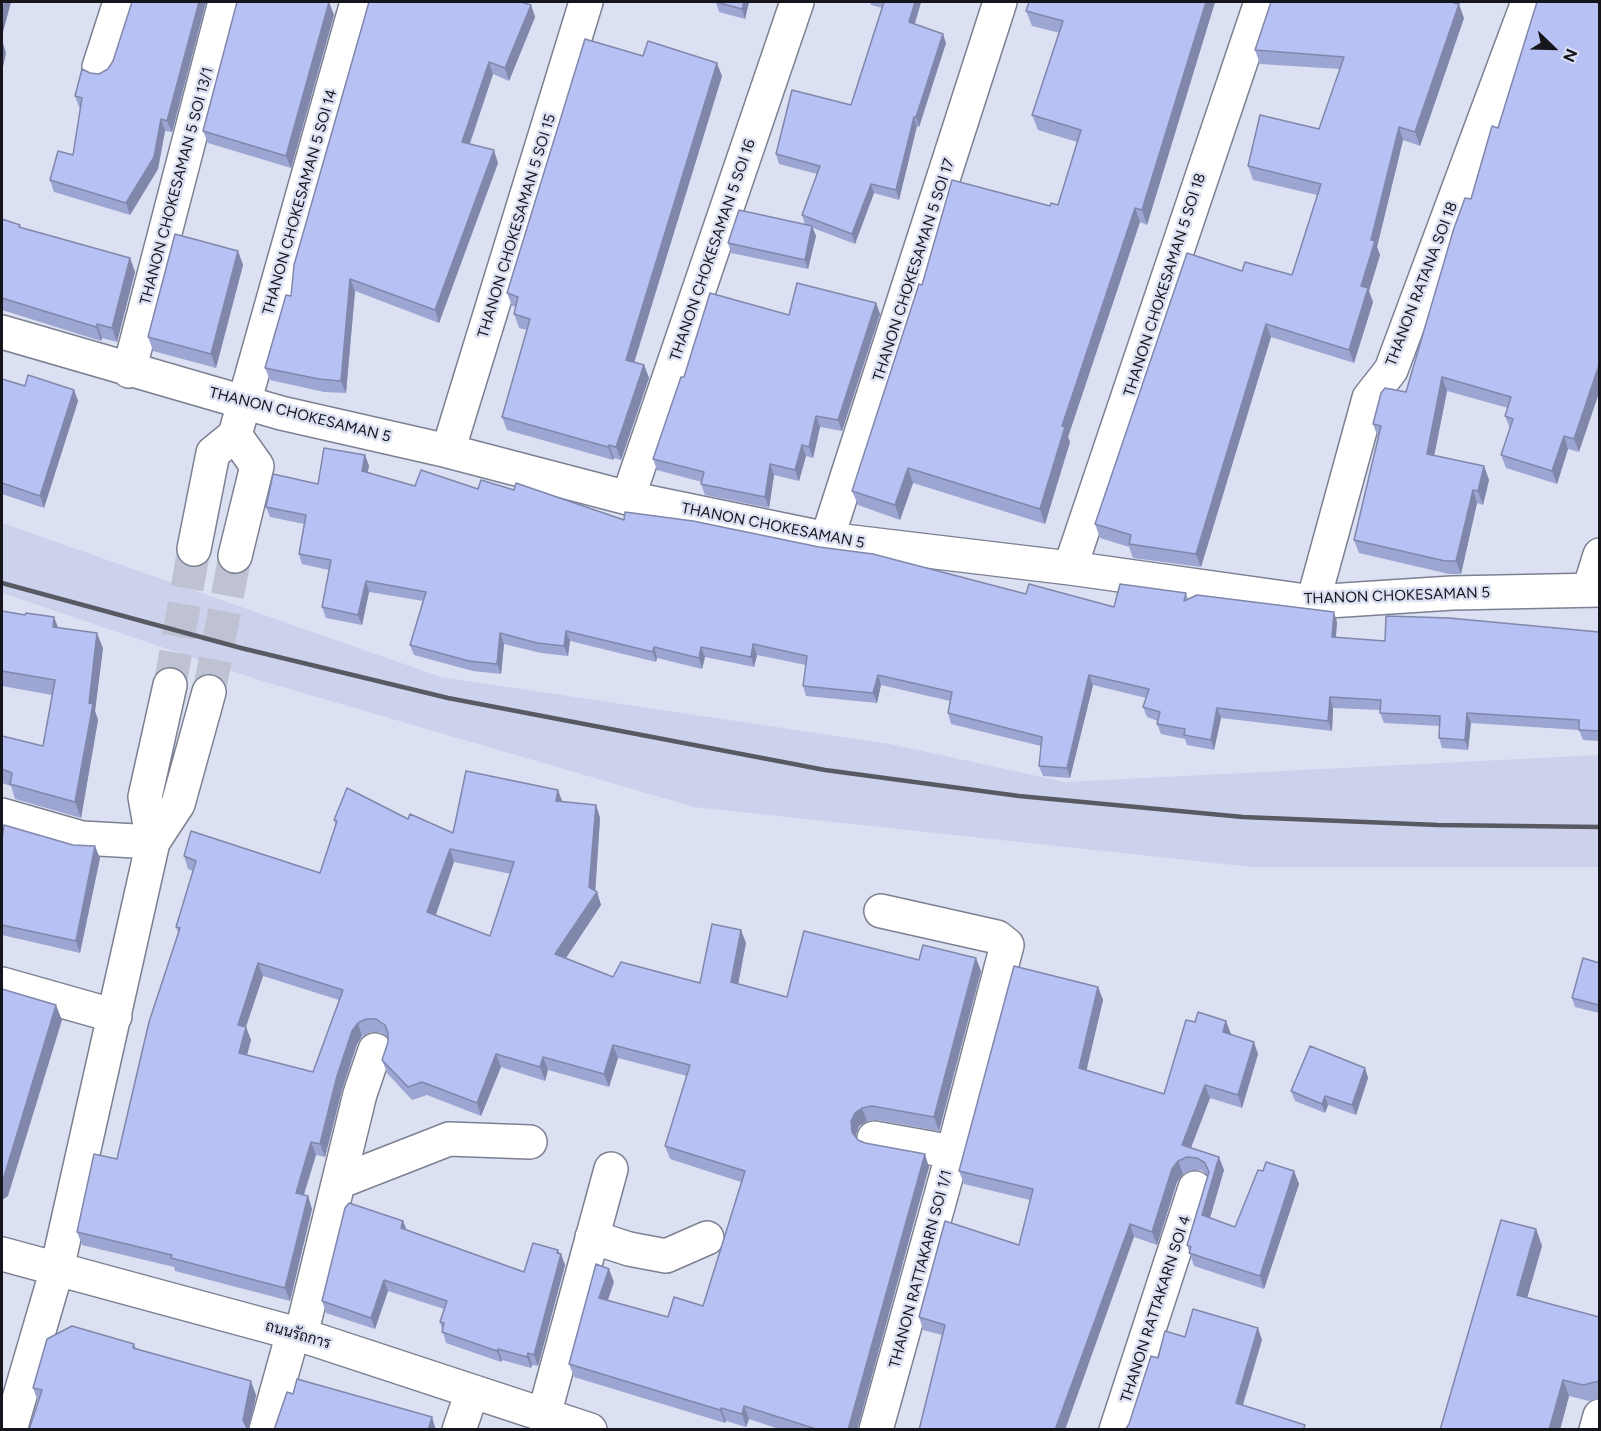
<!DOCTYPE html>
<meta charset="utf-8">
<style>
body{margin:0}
#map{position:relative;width:1601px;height:1431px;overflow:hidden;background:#dce0f3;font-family:Figtree,sans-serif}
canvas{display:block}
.frame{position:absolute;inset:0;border:3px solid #15161c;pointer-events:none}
.north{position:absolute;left:1523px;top:18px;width:60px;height:60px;-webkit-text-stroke:4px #dce0f3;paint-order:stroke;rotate:113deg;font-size:16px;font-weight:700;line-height:24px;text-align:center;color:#15161c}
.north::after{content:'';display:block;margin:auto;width:21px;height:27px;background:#15161c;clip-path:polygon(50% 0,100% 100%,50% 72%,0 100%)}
</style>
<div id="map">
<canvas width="1601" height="1431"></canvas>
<div class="frame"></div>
<div class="north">N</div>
</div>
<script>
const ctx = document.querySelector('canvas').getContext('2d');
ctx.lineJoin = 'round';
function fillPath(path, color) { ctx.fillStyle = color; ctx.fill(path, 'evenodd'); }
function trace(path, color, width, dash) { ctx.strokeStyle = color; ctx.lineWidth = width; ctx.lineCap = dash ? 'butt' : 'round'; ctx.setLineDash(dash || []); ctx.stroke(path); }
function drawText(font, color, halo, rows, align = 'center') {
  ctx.font = font + ' Figtree,Sarabun,sans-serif'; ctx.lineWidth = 5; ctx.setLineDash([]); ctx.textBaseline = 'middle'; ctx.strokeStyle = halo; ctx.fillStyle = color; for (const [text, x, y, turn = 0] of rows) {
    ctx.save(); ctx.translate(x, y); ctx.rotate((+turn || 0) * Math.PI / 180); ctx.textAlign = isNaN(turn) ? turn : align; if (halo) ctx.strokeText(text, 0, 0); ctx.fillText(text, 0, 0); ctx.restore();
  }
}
const built = new Path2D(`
 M2 523 441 677 890 744 1065 782 1599 755V867H1252L694 807 262 681 2 593Z`);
const minorTunnel = new Path2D(`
 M170 685 194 549
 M209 692 235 556`);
const minor = new Path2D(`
 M99 67 120 2
 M2 332 281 413 448 451 628 498 827 539 1070 568 1313 602 1452 593 1600 590
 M129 371 225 2
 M448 451 586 2
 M628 498 797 2
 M827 539 1000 2
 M194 549 213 453 235 435 357 2
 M235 556 257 466 235 435
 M1070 568 1261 2
 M1589 590 1600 555
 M1313 602 1369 398 1391 370 1528 2
 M2 815 82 838 153 842
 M153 842 178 804 209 692
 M881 911 997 937 1007 945 953 1152
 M2 984 115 1016
 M874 1138 953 1152 876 1430
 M339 1182 449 1139 530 1142
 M592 1237 629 1249 666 1256 707 1238
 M2 1254 301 1335 590 1430
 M301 1335 360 1094 375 1050
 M544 1415 611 1169
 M10 1430 57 1269 153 842 145 797 170 685
 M266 1430 293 1333
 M459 1430 472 1392
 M1116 1430 1195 1188
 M1596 1430 1600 1416`);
const rail = new Path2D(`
 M2 583 241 648 448 698 825 770 1019 796 1243 817 1438 825 1600 827`);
const wall = new Path2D(`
 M132 2H206L172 132 165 131 158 169 130 215 54 192 50 180 73 155 80 108 79 107 75 96 90 73 99 74 108 69 113 61Z
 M716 2H749L745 19 719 12Z
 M870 2H921L915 24 946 43 919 127 917 126 899 200 874 193 855 244 813 228 816 236 808 269 731 253 728 243 805 225 802 215 817 174 779 164 776 154 851 105 882 8 871 5Z
 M1215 2 1147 225 1140 222 1068 437 1070 442 1045 524 913 483 900 520 858 505 852 491 922 285 1050 206 1058 205 1077 142 1038 130 1032 115 1060 33 1032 26 1026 11Z
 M531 5 535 17 509 81 493 74 470 144 498 163 439 323 355 291 346 393 324 392 270 380 265 368 291 296Z
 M334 15 291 168 208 143 203 131Z
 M1464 18 1420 146 1403 140 1377 247 1380 255 1369 291 1373 302 1354 363 1271 337 1201 567 1133 558 1129 547 1100 538 1095 524 1242 271 1292 275 1317 195 1253 180 1248 166 1319 129 1340 69 1260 64 1255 50Z
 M643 56 722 76 634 362 644 365 649 378 621 460 614 458 613 460 507 430 502 417 527 330 519 328 514 314 516 307 512 306 507 293Z
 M1492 126 1579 452 1568 449 1557 484 1506 468 1501 455 1510 429 1505 416 1508 408 1447 391 1434 455 1484 466 1489 480 1483 505 1477 503 1461 574H1449L1359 553 1354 540 1378 438 1373 424 1406 392 1471 199Z
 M2 219 20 228 130 258 135 272 117 342 102 338 101 341 2 310Z
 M238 251 243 265 216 368 153 351 148 337Z
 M876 303 880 314 842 431 820 427 813 458 806 456 799 481 774 475 769 508 705 495 701 484 702 482 657 470 653 459 684 377 789 315Z
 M2 379 25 386 74 390 78 401 44 508 2 494Z
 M365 455 369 466 367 472 415 486 514 490 624 520 1026 594 1114 607 1186 593 1188 599 1337 622 1336 637 1385 641 1599 632V741L1583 740 1579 730 1471 723 1468 750 1442 748 1439 738 1440 726 1384 723 1380 713V710L1333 708 1332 731 1221 718 1214 750 1187 745 1185 739 1161 734 1157 724 1158 721 1147 717 1143 707 1146 698 1093 685 1070 778 1043 776 1039 766 1041 746 951 724 948 713 950 701 881 685 877 703 806 696 803 686 806 665 757 655 754 667 705 657 702 669 657 658 656 662 570 641 568 656 541 653 504 644 501 674 473 671 414 655 410 645 423 601 369 592 362 625 326 618 322 607 329 570 302 564 299 554 304 524 270 517 266 507 318 484Z
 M2 611 25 615 54 617 58 628 103 648 95 711 98 720 81 818 15 799 11 786 2 783V736L43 746 52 695 2 686Z
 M563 802 596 805 600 818 595 891 597 892 601 905 566 958 613 977 700 983 746 943 738 984 787 997 919 960 981 971 939 1131 877 1120 867 1121 859 1126 856 1134V1137L858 1140 865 1143 929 1167 857 1430H782L749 1419 746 1427 726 1421 725 1423 574 1377 569 1364 614 1282 608 1300 668 1317 703 1306 741 1182 670 1159 665 1146 687 1076 618 1058 609 1087 548 1070 545 1081 501 1067 481 1116 427 1095 412 1100 387 1073 382 1060 388 1042V1037L380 1032H371L362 1036 357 1044 342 1090 325 1157 316 1155 304 1195 308 1196 312 1209 290 1301 175 1271 174 1267 82 1245 77 1232 117 1159 178 933 176 927 193 871 188 869 184 856 320 873 336 825 334 820 408 819 453 833ZM454 862 511 874 490 936 436 915ZM263 976 339 1000 313 1072 247 1055 251 1040 246 1027Z
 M2 839 100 858 80 953 2 935Z
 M1599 963V1013L1575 1007 1572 998Z
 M1098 987 1103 1000 1086 1070 1164 1094 1195 1022 1226 1021 1231 1035 1258 1054 1242 1108 1210 1098 1191 1148 1224 1170 1210 1218 1235 1227 1263 1171H1294L1299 1184 1264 1289 1194 1266 1187 1245 1208 1175 1201 1170H1192L1183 1174 1177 1182 1157 1245 1134 1237 942 1335 923 1330 919 1317 1019 1245 1030 1200 964 1184 959 1171Z
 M1365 1068 1368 1078 1356 1115 1328 1105 1325 1113 1295 1101 1291 1091Z
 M403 1221 407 1230 524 1272 558 1250 565 1265 538 1366 532 1365 531 1368 502 1360 501 1362 446 1343 440 1322 444 1309 388 1291 375 1329 326 1313 322 1301Z
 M1536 1229 1542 1246 1527 1298 1599 1317V1399L1589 1401 1569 1396 1560 1430H1440Z
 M134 1344 136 1348 256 1395 249 1430 38 1402 33 1388Z`);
const shadedWall = new Path2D(`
 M5 2H11L2 36V12Z
 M199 2H206L172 132 167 121Z
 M329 2 334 15 291 168 286 156Z
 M744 2H749L745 19 742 9Z
 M915 2H921L912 32 909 22Z
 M1206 2H1215L1147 225 1142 210Z
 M1459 4 1464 18 1420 146 1415 132Z
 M531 5 535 17 509 81 505 68Z
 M943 34 946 43 919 127 916 117Z
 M3 43 6 53 2 72V47Z
 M489 62 493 74 466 154 462 142Z
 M717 63 722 76 631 373 626 360Z
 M914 117 917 126 899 200 896 190Z
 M161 119 165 131 158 169 130 215 126 203Z
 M1399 127 1403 140 1377 247 1380 255 1369 291 1373 302 1354 363 1349 350 1371 240Z
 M494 150 498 163 439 323 435 310Z
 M871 184 874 193 855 244 852 234Z
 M1135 208 1140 222 1068 437 1070 442 1045 524 1040 509 1062 426Z
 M812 226 816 236 808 269 805 260Z
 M238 251 243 265 216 368 211 354Z
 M130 258 135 272 117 342 112 328Z
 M350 279 355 291 346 393 341 381Z
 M876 303 880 314 842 431 838 420Z
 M97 324 102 338 101 341 96 327Z
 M1266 324 1271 337 1201 567 1196 554Z
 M644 365 649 378 621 460 616 447Z
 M1599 365V393L1579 452 1574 439Z
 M1442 377 1447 391 1432 467 1427 454Z
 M74 390 78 401 44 508 40 496Z
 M816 416 820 427 813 458 809 447Z
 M1564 436 1568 449 1557 484 1552 471Z
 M609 445 614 458 613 460 608 447Z
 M802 445 806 456 799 481 795 470Z
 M365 455 369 466 366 481 362 471Z
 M770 464 774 475 769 508 765 497Z
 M1484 466 1489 480 1483 505 1478 491Z
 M908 468 913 483 900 520 895 505Z
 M1473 490 1477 503 1461 574 1456 561Z
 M366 581 369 592 362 625 358 615Z
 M1334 612 1337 622 1335 647 1332 637Z
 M54 617 60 633 53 627Z
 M566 631 570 641 568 656 564 646Z
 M97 633 103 648 95 711 98 720 81 818 75 802Z
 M500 633 504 644 501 674 497 664Z
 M753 644 757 655 754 667 751 657Z
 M654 647 657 658 656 662 653 652Z
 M701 647 705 657 702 669 699 658Z
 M878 675 881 685 877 703 873 693Z
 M1089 675 1093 685 1070 778 1067 768Z
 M1330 697 1333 708 1332 731 1328 721Z
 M1217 708 1221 718 1214 750 1211 740Z
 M1467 713 1471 723 1468 750 1465 740Z
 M558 790 563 803 556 801Z
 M596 805 600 818 595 895 597 892 601 905 560 967 555 954 589 887Z
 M95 846 100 858 80 953 76 941Z
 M450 849 454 862 432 925 427 912Z
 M741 930 746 943 736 995 731 982Z
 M976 958 981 971 939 1131 934 1117Z
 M258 963 263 976 242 1038 238 1025Z
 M1098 987 1103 1000 1084 1081 1079 1068Z
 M56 1005 62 1020 8 1196 2 1200V1181Z
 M1226 1021 1231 1034 1228 1045 1223 1032Z
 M358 1023 362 1036 357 1044 342 1090 325 1157 320 1144 337 1076 352 1031Z
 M246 1027 251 1040 244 1066 239 1053Z
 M1254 1042 1258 1054 1242 1108 1238 1095Z
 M613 1045 618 1058 609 1087 604 1074Z
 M496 1054 501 1067 481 1116 477 1103Z
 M543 1057 548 1070 545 1081 540 1067Z
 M1365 1068 1368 1078 1356 1115 1352 1105Z
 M1205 1085 1210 1098 1187 1158 1182 1145Z
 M1325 1096 1328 1105 1325 1113 1322 1104Z
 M862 1108 867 1121 859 1126 856 1134 857 1145 852 1132 851 1121 855 1113Z
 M311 1142 316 1155 300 1206 296 1193Z
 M925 1154 929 1167 857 1430H848Z
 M1219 1157 1224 1170 1207 1228 1202 1215Z
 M1178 1161 1183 1174 1177 1182 1157 1245 1152 1232 1172 1169Z
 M1294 1171 1299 1184 1264 1289 1260 1276Z
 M308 1196 312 1209 290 1301 285 1288Z
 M403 1221 407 1232 401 1228Z
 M1130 1224 1134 1237 1065 1430H1055Z
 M1536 1229 1542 1246 1523 1312 1517 1295Z
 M558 1250 560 1257 561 1254 565 1265 538 1366 534 1355Z
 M609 1269 614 1282 604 1311 599 1298Z
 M384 1280 388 1291 375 1329 371 1318Z
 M1258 1328 1262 1340 1240 1415 1236 1403Z
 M498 1349 502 1360 501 1362 497 1351Z
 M528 1353 532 1365 531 1368 527 1357Z
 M1563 1380 1569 1396 1560 1430H1549Z
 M251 1381 256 1395 249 1430H246L243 1420Z
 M744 1406 749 1419 746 1427 742 1414Z
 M721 1408 726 1421 725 1423 720 1410Z
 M432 1417 436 1430H428Z`);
const building = new Path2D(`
 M2 2H5L2 12Z
 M132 2H199L167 121 161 119 154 157 126 203 50 180 58 151 73 155 82 98 75 96 82 69 90 73 99 74 108 69 113 61Z
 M237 2H329L286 156 203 131Z
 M369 2H521L531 5 505 68 489 62 462 142 494 150 435 310 350 279 341 381 319 379 265 368 286 295 291 296 294 265Z
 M716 2H744L742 9Z
 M884 2H915L909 22 943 34 916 117H914L896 190 871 184 852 234 802 215 820 166 776 154 792 90 851 105Z
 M1029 2H1206L1142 210 1135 208 1062 426 1065 427 1040 509 908 468 895 505 852 491 919 284 922 285 952 180 1050 206 1051 203 1058 205 1081 130 1032 115 1063 21 1026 11Z
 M1271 2H1451L1459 4 1415 132 1399 127 1371 240 1375 241 1361 286 1368 288 1349 350 1266 324 1196 554 1129 544 1131 535 1095 524 1187 253 1242 271 1245 262 1292 275 1321 184 1248 166 1260 115 1319 129 1344 57 1255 50Z
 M1537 2H1594L1599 3V365L1574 439 1564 436 1552 471 1501 455 1513 419 1505 416 1511 397 1442 377 1427 454 1484 466 1478 491 1473 490 1456 561H1445L1354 540 1381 426 1373 424 1381 393 1385 388 1406 392 1454 228 1465 198 1471 199 1492 126 1498 128Z
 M585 39 643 56 648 41 717 63 626 360 644 365 616 447 609 445 608 447 502 417 530 319 514 314 518 297 507 293Z
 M739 210 812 226 805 260 728 243Z
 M2 219 20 225 19 227 130 258 112 328 97 324 96 327 2 298Z
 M175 234 238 251 211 354 148 337Z
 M797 283 876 303 838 420 816 416 809 447 802 445 795 470 770 464 765 497 701 484 704 472 653 459 681 377H684L710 293 789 315Z
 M28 375 74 390 40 496 2 483V379L25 386Z
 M324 448 365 455 362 471 415 486 421 470 478 489 481 480 514 490 516 483 624 520 625 512 693 521 819 547 873 554 1026 594 1029 584 1114 607 1120 584 1186 593 1184 601 1197 595 1334 612 1332 637 1385 641 1386 616 1449 618 1599 632V731L1579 730V720L1467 713 1465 740 1439 738 1440 716 1380 713 1381 700 1330 697 1328 721 1217 708 1211 740 1184 735 1185 729 1157 724 1160 712 1143 707 1149 689 1089 675 1067 768 1039 766 1042 737 948 713 952 692 878 675 873 693 803 686 807 656 753 644 751 657 701 647 699 658 654 647 653 652 566 631 564 646 537 643 500 633 497 664 469 661 410 645 426 592 366 581 358 615 322 607 331 560 299 554 306 515 266 507 273 474 318 484Z
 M2 611 25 615 26 613 54 617 53 627 97 633 89 703 93 704 75 802 10 784 12 773 2 769V736L43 746 55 680 2 671Z
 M466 771 558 790 556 801 596 805 589 887 597 892 555 954 613 977 621 962 700 983 712 924 741 930 731 982 787 997 804 931 919 960 923 945 976 958 934 1117 872 1106 862 1108 855 1113 851 1121 852 1132 858 1140 865 1143 925 1154 848 1430H819L744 1406 742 1414 721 1408 720 1410 569 1364 596 1264 609 1269 599 1298 668 1317 674 1297 703 1306 745 1171 665 1146 690 1065 613 1045 604 1074 543 1057 540 1067 496 1054 477 1103 422 1082 408 1087 382 1060 388 1042V1033L385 1025 376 1019H366L358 1023 352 1031 337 1076 320 1144 311 1142 296 1193 308 1196 285 1288 171 1258 172 1255 77 1232 94 1154 117 1159 149 1022 180 928 176 927 196 861 184 856 191 831 320 873 337 821 334 820 347 788 408 819 410 814 453 833ZM450 849 514 862 490 936 427 912ZM258 963 343 990 313 1072 239 1053 246 1027 238 1025Z
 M4 825 73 845 95 846 76 941 2 925V839Z
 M1583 958 1599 963V1005L1572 998Z
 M1014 966 1098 987 1079 1068 1164 1094 1186 1020 1195 1022 1198 1012 1226 1021 1223 1032 1254 1042 1238 1095 1205 1085 1182 1145 1219 1157 1202 1215 1235 1227 1258 1170 1263 1171 1266 1162 1294 1171 1260 1276 1189 1253 1191 1247 1187 1245 1209 1172 1205 1163 1197 1158 1187 1157 1178 1161 1172 1169 1152 1232 1130 1224 1055 1430H919L945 1325 919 1317 945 1221 1019 1245 1033 1189 959 1171Z
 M2 989 56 1005 3 1180 2 1181Z
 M1310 1046 1365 1068 1352 1105 1325 1096 1322 1104 1291 1091Z
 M349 1203 403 1221 401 1228 524 1272 533 1243 558 1250 557 1253 561 1254 534 1355 528 1353 527 1357 498 1349 497 1351 442 1332 444 1323 440 1322 447 1301 384 1280 371 1318 322 1301 345 1208Z
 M1501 1220 1536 1229 1517 1295 1599 1317V1382V1381L1583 1385 1563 1380 1549 1430H1440Z
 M1193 1309 1258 1328 1236 1403 1305 1425 1303 1430H1125L1129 1424 1151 1356 1158 1358 1165 1331 1185 1337Z
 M72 1326 134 1344 133 1348 251 1381 243 1420 248 1430H29L42 1390 33 1388 47 1339Z
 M297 1379 432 1417 428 1430H274L287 1392 293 1394Z`);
const streetNames = [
 ["THANON CHOKESAMAN 5 SOI 13/1",177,186,-75],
 ["THANON CHOKESAMAN 5 SOI 14",300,202,-74],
 ["THANON CHOKESAMAN 5 SOI 15",517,226,-73],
 ["THANON CHOKESAMAN 5 SOI 16",713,250,-71],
 ["THANON CHOKESAMAN 5 SOI 17",914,270,-72],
 ["THANON RATANA SOI 18",1422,284,-69],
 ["THANON CHOKESAMAN 5 SOI 18",1165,285,-72],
 ["THANON CHOKESAMAN 5",300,415,14],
 ["THANON CHOKESAMAN 5",773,526,11],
 ["THANON CHOKESAMAN 5",1397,596,-2],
 ["THANON RATTAKARN SOI 1/1",921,1269,-75],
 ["THANON RATTAKARN SOI 4",1156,1309,-72],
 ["ถนนรัถการ",298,1335,16]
];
fillPath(built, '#cdd2ec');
trace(minorTunnel, '#bec2d3', 33, [33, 16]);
trace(minor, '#7c8091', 36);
trace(minor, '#fff', 33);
trace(rail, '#575963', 4.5);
fillPath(wall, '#9da6d2');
fillPath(shadedWall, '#8087ab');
fillPath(building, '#b7c1f4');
trace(building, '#8087ab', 1.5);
drawText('15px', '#15161c', '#dce0f3', streetNames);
</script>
